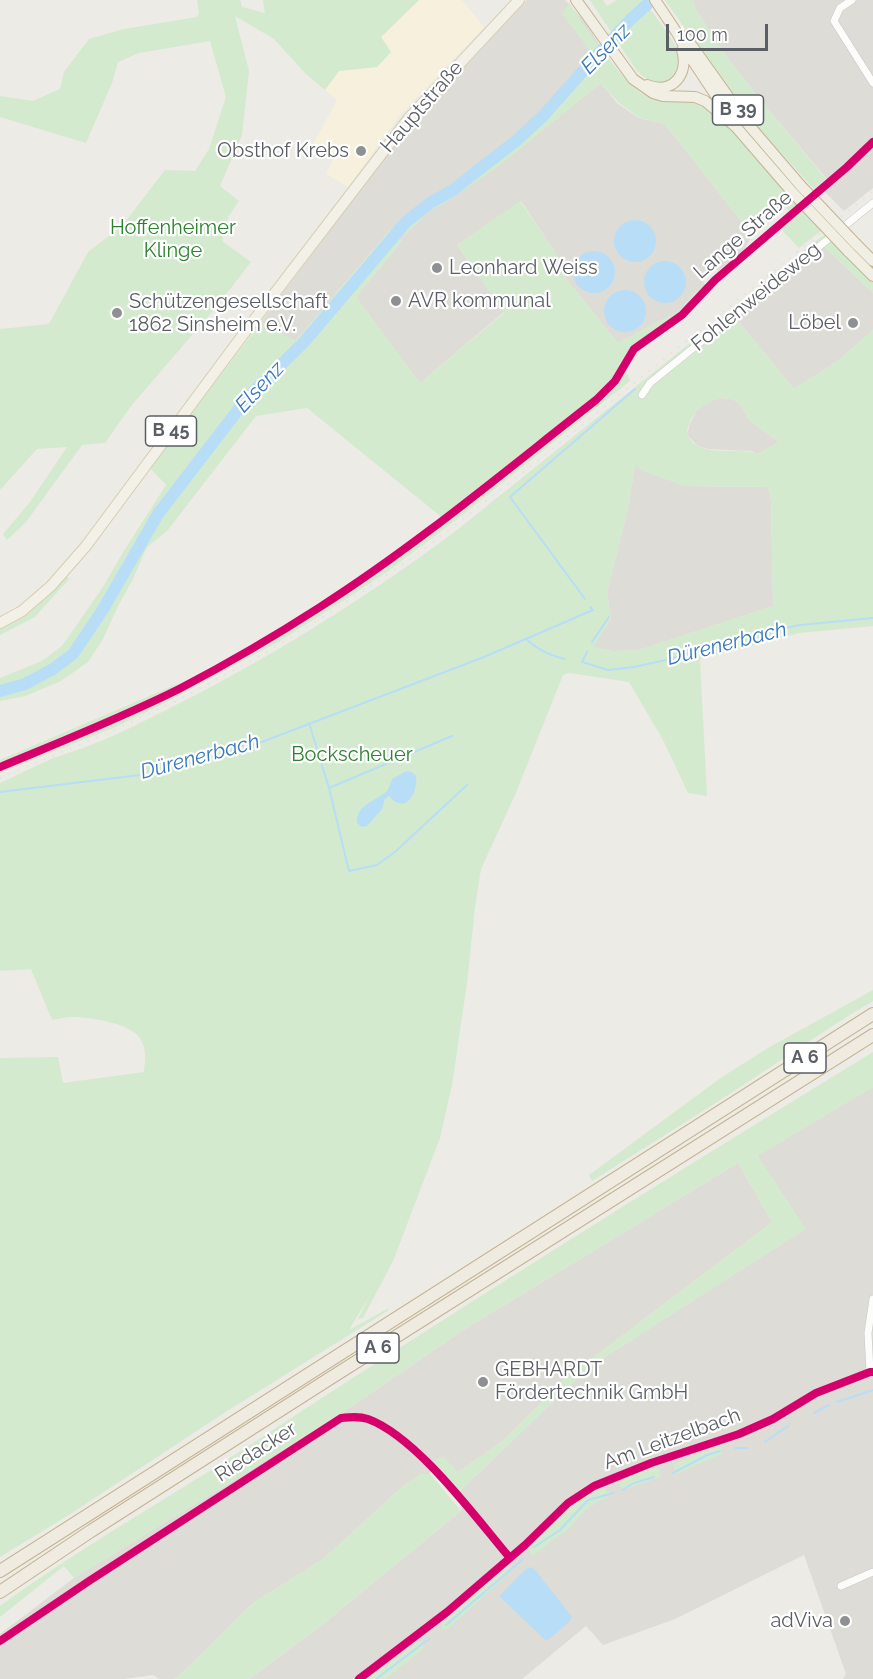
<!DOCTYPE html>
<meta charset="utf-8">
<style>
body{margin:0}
#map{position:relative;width:873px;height:1679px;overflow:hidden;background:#ecebe5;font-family:Raleway,sans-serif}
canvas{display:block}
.scale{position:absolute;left:666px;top:24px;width:102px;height:27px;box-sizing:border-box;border:3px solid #5b5f65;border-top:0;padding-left:8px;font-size:18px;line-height:21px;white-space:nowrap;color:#5b5f65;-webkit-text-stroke:4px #fff;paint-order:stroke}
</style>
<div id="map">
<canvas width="873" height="1679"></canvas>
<div class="scale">100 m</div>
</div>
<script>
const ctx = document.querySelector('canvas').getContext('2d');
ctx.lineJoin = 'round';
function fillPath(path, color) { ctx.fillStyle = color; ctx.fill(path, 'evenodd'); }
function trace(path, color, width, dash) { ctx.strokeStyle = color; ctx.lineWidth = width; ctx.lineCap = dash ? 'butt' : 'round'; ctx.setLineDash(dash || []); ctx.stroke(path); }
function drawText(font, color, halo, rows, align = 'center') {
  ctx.font = font + ' Raleway,sans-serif'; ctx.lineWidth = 4.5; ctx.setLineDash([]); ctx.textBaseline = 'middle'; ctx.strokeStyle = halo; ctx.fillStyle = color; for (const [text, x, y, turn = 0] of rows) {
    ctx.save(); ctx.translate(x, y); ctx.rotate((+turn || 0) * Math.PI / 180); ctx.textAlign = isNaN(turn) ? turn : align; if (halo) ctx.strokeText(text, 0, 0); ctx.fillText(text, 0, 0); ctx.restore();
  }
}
const commercial = new Path2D(`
 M419 0H462L484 27 400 115 348 187 326 174 335 156 313 144 337 100 325 90 339 71 377 67 391 52 381 37Z`);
const industrial = new Path2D(`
 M527 0H565L585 22 601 47 543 110 518 132 498 166 601 83 617 103 639 118 665 124 752 235 744 250 718 271 715 267 701 278 705 285 697 292 696 291 679 311 618 343 552 261 557 255 521 201 457 245 504 312 420 383 356 297 402 241 390 230 295 342 261 322 416 116 491 36Z
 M693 0H873V188L844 211 824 191 831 184 768 109 723 52 695 8Z
 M817 240 873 293V330L839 360 794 389 730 311Z
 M720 398 732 399 740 404 748 419 779 442 758 454 750 451 708 449 698 446 687 435 690 423 696 412 707 402Z
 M635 466 684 486 768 487 771 501 773 606 639 650 613 651 597 648 593 646 611 619 607 593 627 513Z
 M873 1087V1679H843L846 1674 804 1555 675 1619 603 1645 586 1626 522 1679H249L317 1629 461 1511 464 1504 459 1492 588 1368 805 1229 757 1156Z
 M738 1163 772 1222 564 1380 503 1441 458 1472 432 1462 430 1474H421L403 1486 323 1559 253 1603 184 1671 174 1679H159L153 1675 124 1679H0V1634L74 1578 335 1418 462 1331Z`);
const green = new Path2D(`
 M197 0H240L242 7 265 13 263 0H419L381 37 391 52 377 67 339 71 325 90 305 73 274 39 235 16 249 71 242 135 220 186 239 201 228 217 222 241 251 262 217 306 131 406 105 443 82 445 26 522 7 540 3 534 30 502 67 447 37 449 0 490V329L49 324 88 252 122 226 165 170 195 171 209 149 226 97 210 41 139 53 118 62 112 83 86 143 0 117V96L33 101 60 89 64 72 89 39 124 29 197 17 199 13Z
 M590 0H603L607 6 617 0H643C652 13 680 45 680 60 680 68 675 75 671 81 657 85 647 81 637 71Z
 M665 0H693L695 8 723 52 768 109 826 179 814 189 760 130 734 99Z
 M569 3C585 25 625 89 649 97 668 102 690 95 708 107 725 118 737 133 750 149 766 167 782 186 798 204L790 212 785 207 752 235 665 124 640 118 618 102 601 83 498 167 446 202 428 212 406 235 398 228V225L431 198 435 199 444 191V189L490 155 543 110 585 65 590 51 562 14Z
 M520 201 558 256 552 261 618 343 679 311 696 291 697 292 680 313 631 347 623 363 630 381 456 520 388 571 354 594 280 641 161 705 113 728 0 773V760L175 685 196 680 292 626 379 569 444 521 439 515 307 408 256 416 167 531 147 547 132 581 118 606 103 639 88 662 61 681 25 696 0 701V678L42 661 62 646 103 587 122 554 166 485 150 468 261 322 296 341 390 230 402 241 356 297 420 383 504 313 457 245Z
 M803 210 822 230 799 248 781 229Z
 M827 233 873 282V293L817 240Z
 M730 311 794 389 839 360 873 330V626L799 633 700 659 707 796 688 793 663 740 629 682 570 673 563 675 515 795 481 869 475 907 467 983 452 1085 440 1138 393 1261 363 1318 358 1319 370 1295 349 1330 387 1309 389 1310 224 1413 72 1513 0 1557V1058L58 1057 63 1083 144 1072C145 1061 147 1050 141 1040 133 1023 89 1017 71 1017 65 1017 58 1019 52 1020L31 969 0 971V783C18 775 36 765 54 758 80 749 106 740 130 728 245 673 356 606 457 530ZM720 398 732 399 740 404 748 419 779 442 758 454C739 447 715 455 698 446 693 444 690 439 687 435 688 415 702 404 720 398ZM635 466 643 471 684 486 768 487 771 501 773 606 639 650 613 651 597 648 594 646 611 619 607 593 627 513Z
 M65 577 70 578 35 617 0 635V627Z
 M873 990V1001L840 1021 725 1097 592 1181 589 1175 722 1077 768 1048Z
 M873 1052V1087L758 1156 806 1229 588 1368 459 1492 431 1463 443 1456 458 1472 503 1441 564 1380 772 1222 738 1163 462 1331 335 1418 74 1578 64 1566 0 1617V1606C75 1551 157 1505 236 1454 446 1316 659 1183 873 1052Z
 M720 1446 722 1454 676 1474 673 1464Z
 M659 1467 661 1477 623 1490 620 1486 621 1480 634 1473Z
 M421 1474H430L461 1511 317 1629 249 1679H174L184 1671 253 1603 323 1559 403 1486Z
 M603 1488 611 1496 599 1501 586 1510 568 1530 553 1540 534 1556 531 1555 528 1548 583 1497Z
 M508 1566 512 1570 447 1630 442 1628V1623Z
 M420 1641 425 1648 386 1679H366Z`);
const water = new Path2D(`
 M614 241a21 21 0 1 1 42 0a21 21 0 1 1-42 0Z
 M573 272a21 21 0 1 1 42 0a21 21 0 1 1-42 0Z
 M644 282a21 21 0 1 1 42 0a21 21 0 1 1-42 0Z
 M604 311a21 21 0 1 1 42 0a21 21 0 1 1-42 0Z
 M406 771 412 772 416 776C418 786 411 810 396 802 393 801 391 798 389 796L385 799 382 809 367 826 362 827 357 823C355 806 375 801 386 792 389 789 390 784 392 779Z
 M531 1567 536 1571 572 1617 570 1621 549 1639 545 1640 542 1637 499 1596 526 1569Z`);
const stream = new Path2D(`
 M585 599 510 497 635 389
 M526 639C538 650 549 655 565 659
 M592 642 609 617
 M587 652 582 662 608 670 634 667 670 659 740 638 800 625 873 618
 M309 723 329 788 349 871 377 865 396 851 467 785
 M329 788 452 736
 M0 792 148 774 246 748 484 657 593 610 590 607
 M837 1402 873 1390
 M814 1413 829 1405
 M765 1442 788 1426
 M735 1448H747
 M673 1473 707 1455 720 1451
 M622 1490 634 1483 654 1477
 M534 1547 560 1530 588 1500 614 1493
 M446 1625 523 1559
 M376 1679 429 1639`);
const river = new Path2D(`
 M0 691 25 684 53 669 73 654 102 611 158 514 248 397 304 342 406 222 430 203 453 190 517 140 543 116 599 53 630 20 652 0`);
const minor = new Path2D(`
 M852 0 840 8 834 21 873 83
 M615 381 634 349 682 315 715 280 847 167 873 142
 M642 395 650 383 873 203
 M870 1372 868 1333 873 1299
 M841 1586 873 1572
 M0 1641 89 1581 341 1418C350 1417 359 1416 368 1419 417 1437 476 1518 510 1558
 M359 1679 447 1612 525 1545 568 1503 594 1486 651 1463 739 1434 773 1419 816 1393 870 1372H873`);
const primary = new Path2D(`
 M0 623 22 611 51 586 86 546 248 328 409 118 519 0`);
const trunk = new Path2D(`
 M576 0 633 79 653 93 663 96 695 97 705 101 736 127 793 193
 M655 0 677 33 689 55 728 114
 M677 33 687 39 747 123 801 186
 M647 85C673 95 689 74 682 50
 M856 244 873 261
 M848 251 873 276`);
const motorway = new Path2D(`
 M0 1571 873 1014
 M0 1592 91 1531 329 1379 873 1035`);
const rail = new Path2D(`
 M0 778 112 731 182 698 267 652 362 592 419 553 531 466 873 191`);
const trunkBridge = new Path2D(`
 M801 186 856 244
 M793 193 848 251`);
const cycleway = new Path2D(`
 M0 767C60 742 121 718 179 689 227 664 275 636 320 607 417 545 505 471 596 400L615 381 634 349 682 315 715 280 847 167 873 142
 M0 1641 89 1581 341 1418C350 1417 359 1416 368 1419 417 1437 476 1518 510 1558
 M359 1679 447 1612 525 1545 568 1503 594 1486 651 1463 739 1434 773 1419 816 1393 870 1372H873`);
const markers = [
 [361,151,6,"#8e9092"],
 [437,268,6,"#8e9092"],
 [396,301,6,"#8e9092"],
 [117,313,6,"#8e9092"],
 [853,323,6,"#8e9092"],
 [483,1382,6,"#8e9092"],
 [845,1621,6,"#8e9092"]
];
const shields = [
 [738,110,51],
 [171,431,51],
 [805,1058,42],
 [378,1348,42]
];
const shieldNames = [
 ["B 39",738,110],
 ["B 45",171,431],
 ["A 6",805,1058],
 ["A 6",378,1348]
];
const streetNames = [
 ["Hauptstraße",422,107,-49],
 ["Lange Straße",743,235,-41],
 ["Fohlenweideweg",756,297,-39],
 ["Am Leitzelbach",672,1439,-20],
 ["Riedacker",256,1452,-33]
];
const poiNames = [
 ["Obsthof Krebs",349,151,"right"],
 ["Leonhard Weiss",449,268],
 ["AVR kommunal",408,301],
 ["Schützengesellschaft",129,302],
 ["1862 Sinsheim e.V.",129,325],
 ["Löbel",841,323,"right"],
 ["GEBHARDT",495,1370],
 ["Fördertechnik GmbH",495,1393],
 ["adViva",833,1621,"right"]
];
const parkNames = [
 ["Hoffenheimer",173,228],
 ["Klinge",173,251],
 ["Bockscheuer",352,755]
];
const waterNames = [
 ["Elsenz",606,49,-46],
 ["Elsenz",260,387,-47],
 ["Dürenerbach",727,644,-14],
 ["Dürenerbach",200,757,-15]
];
fillPath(commercial, '#f6f0dd');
fillPath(industrial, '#dddcd6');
fillPath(green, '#d3eacf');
fillPath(water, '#b8def7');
trace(stream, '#b8def7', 2);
trace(river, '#b8def7', 12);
trace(minor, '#c8c8c7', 8);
trace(primary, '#d6ccb1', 12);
trace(trunk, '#c4b392', 12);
trace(motorway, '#c4b392', 14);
trace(minor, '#fcfcfb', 7);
trace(primary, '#f3f1e7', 10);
trace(trunk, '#f1eee4', 10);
trace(motorway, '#efebe0', 12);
trace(rail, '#e3e2e2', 2, [1.5, 8]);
trace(trunkBridge, '#c4b392', 12, []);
trace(trunkBridge, '#f1eee4', 10);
trace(cycleway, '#d6006c', 8);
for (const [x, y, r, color] of markers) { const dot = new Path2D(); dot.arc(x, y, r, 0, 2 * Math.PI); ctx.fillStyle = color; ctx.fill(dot); trace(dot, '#fff', 2); }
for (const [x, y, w] of shields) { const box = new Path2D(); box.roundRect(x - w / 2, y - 15, w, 30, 4.5); ctx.fillStyle = '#fff'; ctx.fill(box); trace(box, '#5b5f65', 1.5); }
drawText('bold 18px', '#5b5f65', null, shieldNames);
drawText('20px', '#5b5f65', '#fff', streetNames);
drawText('20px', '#5b5f65', '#fff', poiNames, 'left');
drawText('20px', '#2c822e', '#fff', parkNames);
drawText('italic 21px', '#3679ba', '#fff', waterNames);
</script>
